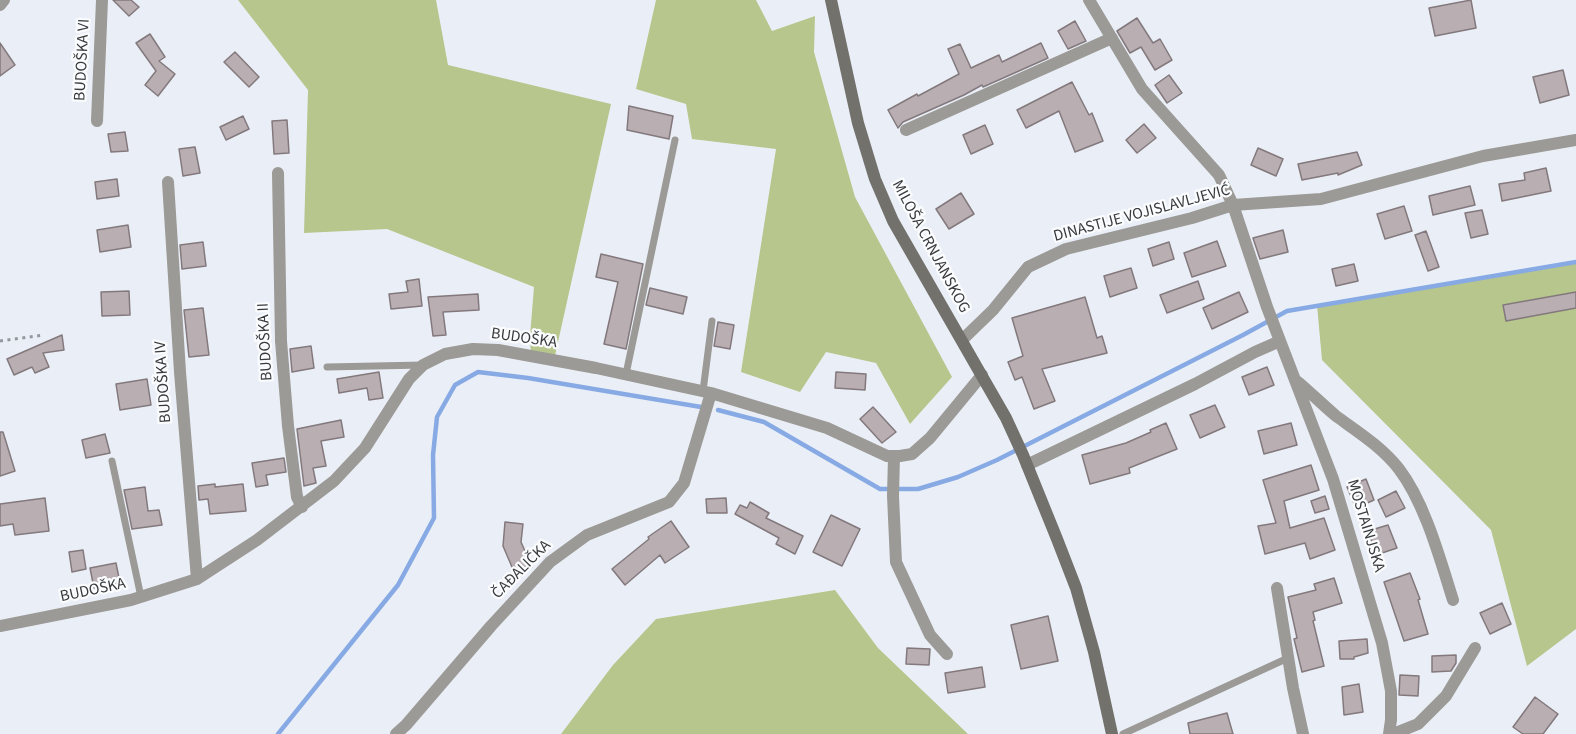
<!DOCTYPE html>
<meta charset="utf-8">
<style>
body{margin:0}
canvas{display:block;background:#eaeff7}
</style>
<canvas width="1576" height="734"></canvas>
<script>
const ctx = document.querySelector('canvas').getContext('2d');
ctx.lineJoin = 'round';
function fillPath(path, color) { ctx.fillStyle = color; ctx.fill(path, 'evenodd'); }
function trace(path, color, width, dash) { ctx.strokeStyle = color; ctx.lineWidth = width; ctx.lineCap = dash ? 'butt' : 'round'; ctx.setLineDash(dash || []); ctx.stroke(path); }
function drawText(font, color, halo, rows, align = 'center') {
  ctx.font = font + ' "Source Sans 3",sans-serif'; ctx.lineWidth = 4.5; ctx.setLineDash([]); ctx.textBaseline = 'middle'; ctx.strokeStyle = halo; ctx.fillStyle = color; for (const [text, x, y, turn = 0] of rows) {
    ctx.save(); ctx.translate(x, y); ctx.rotate((+turn || 0) * Math.PI / 180); ctx.textAlign = isNaN(turn) ? turn : align; if (halo) ctx.strokeText(text, 0, 0); ctx.fillText(text, 0, 0); ctx.restore();
  }
}
const green = new Path2D(`
 M238 0H436L448 65 611 104 554 360 531 356 530 336 534 287 387 229 304 233 308 90Z
 M656 0H756L772 31 815 16 814 52 855 197 952 377 910 424 876 363 826 352 800 392 741 372 776 149 692 139 686 104 636 89Z
 M1576 262V629L1527 666 1491 530 1322 360 1317 305Z
 M835 590 878 648 968 734H561L613 665 656 619Z`);
const stream = new Path2D(`
 M718 410 764 422 880 489H918L958 477 997 460 1243 335 1287 311 1576 262
 M278 734 398 585 434 518 433 455 437 417 455 385 478 372 528 378 701 407`);
const building = new Path2D(`
 M113 0H131L139 7 129 16Z
 M1471 0 1476 28 1435 36 1429 8Z
 M1137 18 1153 43 1160 39 1172 60 1155 70 1141 47 1130 53 1117 31Z
 M1075 21 1086 41 1068 49 1058 31Z
 M150 34 165 57 159 61 175 74 158 96 145 85 156 71 136 43Z
 M0 43 15 65 0 76Z
 M1041 43 1048 58 983 87 982 85 964 95 903 122 898 128 888 110 917 94 918 96 959 74 948 49 960 44 971 68 999 55 1002 62Z
 M235 52 259 77 249 87 224 62Z
 M1563 70 1569 95 1540 103 1533 77Z
 M1169 75 1182 93 1167 103 1155 85Z
 M1072 82 1089 115 1092 113 1103 141 1075 152 1059 111 1026 128 1017 110Z
 M629 106 673 116 669 139 627 130Z
 M243 116 249 129 226 140 220 127Z
 M287 120 289 153 274 154 272 121Z
 M1144 124 1156 138 1137 153 1126 140Z
 M985 125 993 144 971 154 963 135Z
 M125 132 128 151 111 152 108 134Z
 M195 147 200 173 183 176 179 149Z
 M1258 148 1283 159 1276 176 1251 165Z
 M1357 152 1362 165 1338 175V173L1302 180 1298 164Z
 M1546 168 1551 191 1502 201 1499 184 1525 180 1524 173Z
 M117 179 119 196 97 199 95 182Z
 M1470 186 1475 205 1433 215 1429 196Z
 M961 193 974 214 949 229 936 209Z
 M1404 206 1412 231 1385 239 1377 214Z
 M1482 210 1488 234 1471 238 1465 213Z
 M128 225 131 247 100 252 97 230Z
 M1283 230 1288 252 1260 259 1253 238Z
 M1426 231 1439 267 1428 271 1415 235Z
 M1217 241 1226 266 1192 277 1184 253Z
 M203 242 206 266 182 269 180 245Z
 M1169 242 1174 259 1153 266 1148 249Z
 M601 254 643 264 626 349 604 344 618 282 596 277Z
 M1354 264 1358 281 1336 286 1332 269Z
 M1131 268 1137 288 1110 297 1104 276Z
 M419 279 422 306 391 309 389 294 408 292 406 281Z
 M1198 281 1204 299 1167 313 1160 295Z
 M650 288 687 297 683 314 646 305Z
 M129 291 130 315 102 316 101 292Z
 M1239 292 1248 312 1212 329 1203 308Z
 M1576 292V308L1506 321 1503 305Z
 M478 294 479 310 443 312 446 335 433 336 428 297Z
 M1085 297 1097 338 1102 336 1107 353 1042 369 1055 401 1034 409 1022 377 1015 380 1008 362 1023 356 1012 318Z
 M203 308 209 355 189 357 184 310Z
 M718 322 734 325 730 349 714 346Z
 M62 335 64 350 43 353 49 367 35 373 32 367 14 375 7 359Z
 M311 346 314 368 292 372 290 349Z
 M1267 367 1274 385 1249 395 1242 377Z
 M379 372 383 398 369 400 367 388 339 393 337 379Z
 M836 372 866 374 865 390 835 388Z
 M147 379 151 405 120 410 116 384Z
 M1215 405 1225 427 1200 438 1190 415Z
 M873 407 896 432 882 443 860 419Z
 M341 420 344 437 321 441 326 466 313 468 316 483 304 486 297 429Z
 M1166 423 1177 449 1129 468 1130 473 1090 484 1082 455 1126 443 1151 432 1150 430Z
 M1291 423 1297 445 1264 454 1258 431Z
 M0 432H3L15 471 0 476Z
 M105 434 110 453 86 458 82 440Z
 M284 458 286 472 266 475 268 485 256 487 252 463Z
 M1311 465 1319 490 1284 501 1290 528 1324 518 1335 550 1310 559 1305 543 1265 554 1258 526 1276 523 1263 480Z
 M1366 479 1374 500 1356 508 1347 487Z
 M215 484V487L243 484 246 511 210 514 208 499 199 500 198 486Z
 M145 487 148 511 159 510 162 525 132 529 124 490Z
 M1396 491 1405 508 1386 517 1378 500Z
 M1325 496 1329 509 1315 513 1311 501Z
 M45 498 49 531 15 535 13 524 0 526V504Z
 M726 498 727 513H707L706 499Z
 M750 502 769 513 766 518 803 536 795 554 776 544 779 538 735 514 740 505 747 508Z
 M831 515 860 529 842 566 813 552Z
 M671 521 689 547 665 563 660 555 625 585 612 569 649 539 648 537Z
 M505 522 523 524 521 542 532 567 515 574 503 546Z
 M1388 525 1397 548 1376 555 1368 531Z
 M83 550 86 569 72 572 69 552Z
 M116 563 120 583 94 588 90 568Z
 M1410 573 1420 599 1418 600 1428 634 1404 641 1384 582Z
 M1334 578 1342 603 1313 612 1315 620 1313 621 1324 666 1302 672 1294 639 1297 638 1288 597 1316 590 1314 584Z
 M1502 603 1511 624 1490 634 1480 613Z
 M1048 616 1058 661 1021 669 1011 625Z
 M1367 639 1368 653 1354 657V659H1340L1339 641Z
 M907 648 930 649 929 665 906 664Z
 M1456 655V663L1451 671 1432 672V656Z
 M982 667 985 687 948 693 945 673Z
 M1400 675 1419 676 1418 696 1399 695Z
 M1359 684 1363 712 1344 715 1342 687Z
 M1535 697 1558 714 1543 734H1523L1513 727Z
 M1227 713 1233 734H1190L1188 723Z`);
const path = new Path2D(`
 M0 341 44 335`);
const service = new Path2D(`
 M327 367 423 365
 M626 374 675 140
 M703 391 712 321
 M112 461 141 597
 M1123 734 1288 658`);
const minor = new Path2D(`
 M1089 0 1142 89 1219 175 1233 205 1267 307 1333 479 1382 643 1391 691V720L1389 734
 M0 5 4 0
 M97 121 102 0
 M906 130 1112 38
 M278 173 281 341 288 426 297 497 302 507
 M168 182 180 372 197 579
 M962 340 993 310 1028 267 1066 249 1192 218 1233 205 1321 199 1483 156 1576 140
 M1298 382C1311 393 1323 405 1336 416 1358 432 1382 447 1399 469 1425 503 1440 559 1453 600
 M894 456 893 496 896 562 930 635 947 654
 M1027 465 1195 384 1255 352 1280 341
 M1277 588 1293 688 1303 734
 M0 626 131 600 197 579 257 540 334 481 365 448 409 379 423 365 445 354 473 349 498 350 596 368 711 393 827 428 887 456H900L912 454 930 438 982 375
 M396 734 406 725 491 626 550 562 587 535 669 502 684 483 711 393
 M1393 734 1418 724 1446 696 1475 648`);
const secondary = new Path2D(`
 M831 0 858 123 875 179 893 221 1006 418 1023 455 1057 539 1076 588 1094 652 1112 734`);
const streetNames = [
 ["BUDOŠKA VI",83,60,-87],
 ["DINASTIJE VOJISLAVLJEVIĆ",1142,214,-15],
 ["MILOŠA CRNJANSKOG",930,247,62],
 ["BUDOŠKA",524,339,8],
 ["BUDOŠKA II",266,342,-93],
 ["BUDOŠKA IV",164,382,-94],
 ["MOSTAINJSKA",1365,526,73],
 ["ČAĐALIČKA",522,570,-45],
 ["BUDOŠKA",93,591,-12]
];
fillPath(green, '#b7c68c');
trace(stream, '#88aae4', 4.5);
fillPath(building, '#b9afb3');
trace(building, '#83797d', 1.5);
trace(path, '#94989d', 3, [3, 4.5]);
trace(service, '#9b9a96', 7);
trace(minor, '#9b9a96', 12);
trace(secondary, '#72716c', 12);
drawText('16px', '#383b3e', '#fbfcfe', streetNames);
</script>
